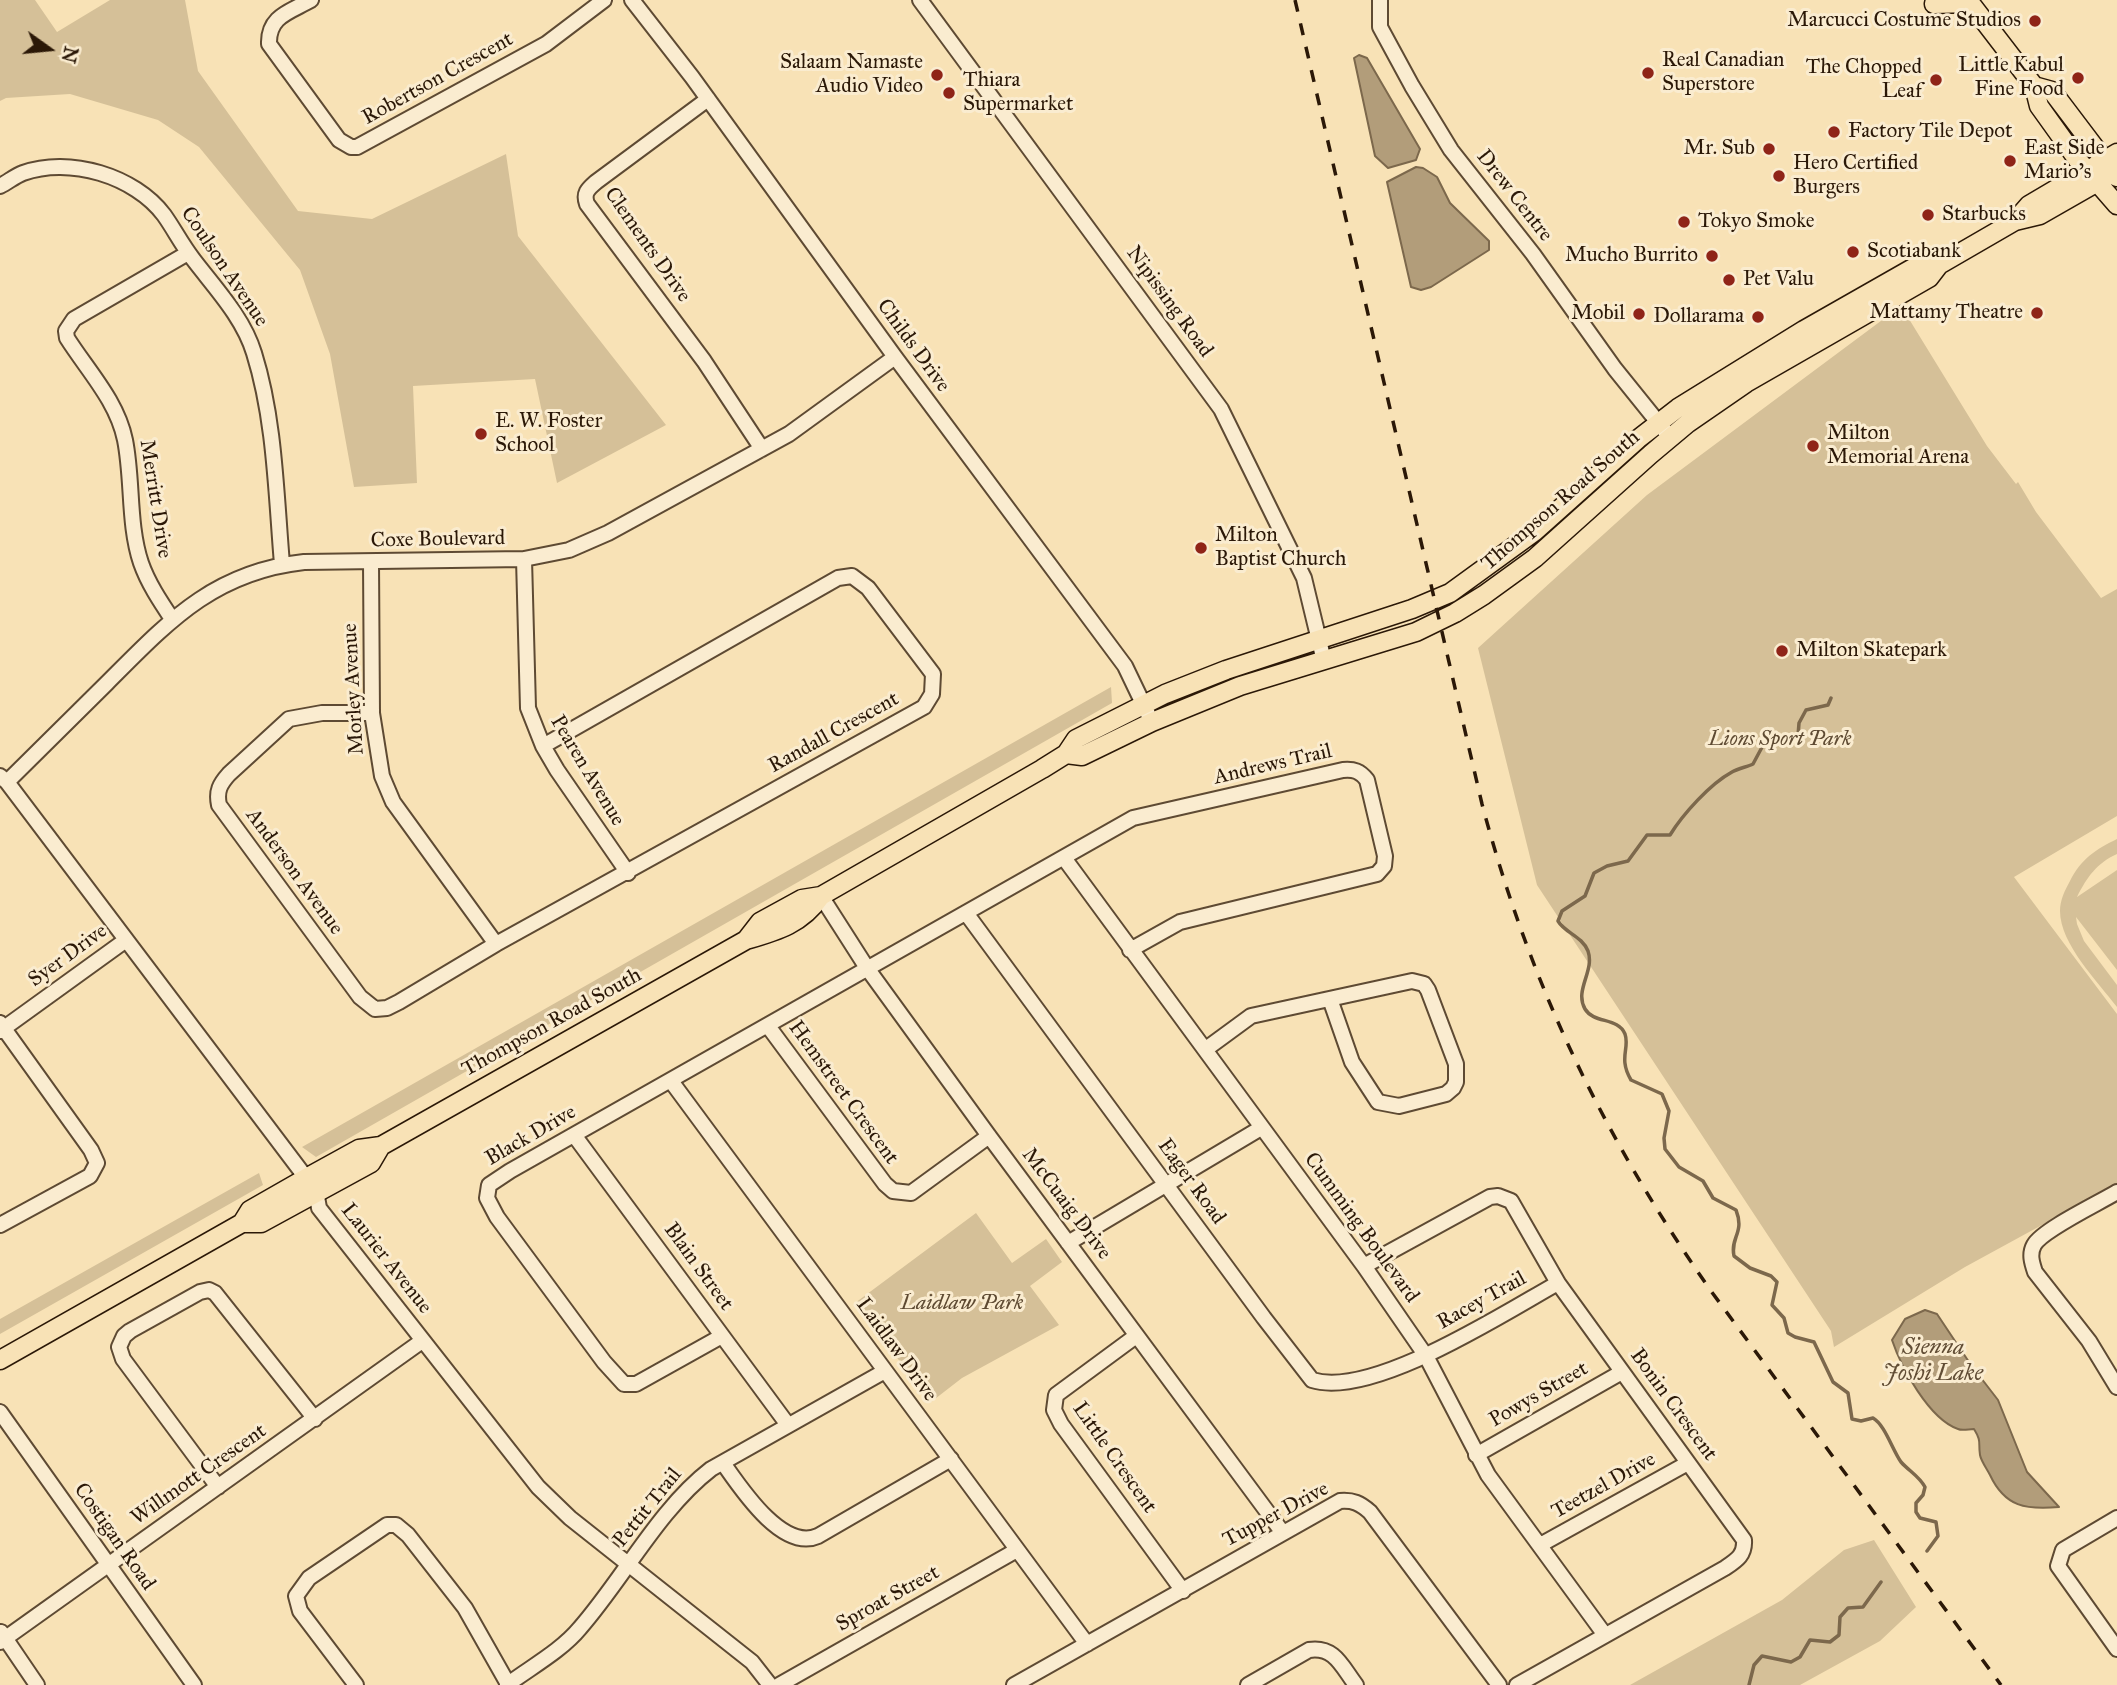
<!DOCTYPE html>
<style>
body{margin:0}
#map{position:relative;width:2117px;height:1685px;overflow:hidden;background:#f8e2b6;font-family:"IM FELL Great Primer",serif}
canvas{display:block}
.north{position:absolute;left:14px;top:14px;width:70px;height:70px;-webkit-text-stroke:5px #faecd0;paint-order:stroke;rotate:105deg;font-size:19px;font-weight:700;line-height:28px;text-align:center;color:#2b1807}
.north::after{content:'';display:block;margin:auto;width:24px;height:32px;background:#2b1807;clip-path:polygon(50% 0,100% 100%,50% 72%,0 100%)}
</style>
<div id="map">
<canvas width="2117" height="1685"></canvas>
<div class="north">N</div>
</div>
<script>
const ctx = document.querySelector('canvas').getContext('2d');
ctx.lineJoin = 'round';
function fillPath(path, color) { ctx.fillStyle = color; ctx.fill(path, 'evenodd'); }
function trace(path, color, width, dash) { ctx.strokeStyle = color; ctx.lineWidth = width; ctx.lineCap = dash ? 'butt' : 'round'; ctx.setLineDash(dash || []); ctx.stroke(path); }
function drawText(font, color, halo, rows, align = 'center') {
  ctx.font = font + ' "IM FELL Great Primer",serif'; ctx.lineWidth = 6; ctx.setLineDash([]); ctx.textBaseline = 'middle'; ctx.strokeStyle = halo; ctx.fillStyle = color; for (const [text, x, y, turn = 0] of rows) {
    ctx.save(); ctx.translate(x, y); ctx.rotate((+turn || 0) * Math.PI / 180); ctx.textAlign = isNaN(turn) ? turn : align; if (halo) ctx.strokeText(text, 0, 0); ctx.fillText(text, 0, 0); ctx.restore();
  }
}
const green = new Path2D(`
 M0 0H35L57 32 110 0H185L198 71 298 211 372 219 506 154 518 236 666 425 557 483 535 379 413 386 417 483 354 487 330 354 300 270 199 147 158 120 70 94 6 98 0 101Z
 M1901 306 1987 446 2016 484 2018 482 2036 512 2101 598 2117 589V816L2014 877 2117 1014V1184L1965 1267 1834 1347 1831 1331 1537 885 1478 648 1647 495Z
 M1111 687 1112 703 316 1157 302 1147Z
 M2117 839V854C2097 863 2087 877 2077 897L2117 870V970L2076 917 2077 924 2084 941 2117 985V1007C2098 982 2060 944 2060 911 2060 900 2065 890 2070 881 2081 859 2096 849 2117 839Z
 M259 1173 263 1185 0 1334V1319Z
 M976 1213 1012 1263 1046 1239 1062 1262 1030 1286 1059 1325 962 1378 931 1402 855 1303Z
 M1874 1540 1916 1607 1880 1641 1800 1685H1630L1782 1600 1844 1550Z`);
const water = new Path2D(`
 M1359 55 1367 58 1420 149 1416 160 1388 168 1375 156 1354 58Z
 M1416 167 1423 168 1437 177 1450 203 1489 241V250L1431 287 1421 290 1411 287 1387 182Z
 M1925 1310 1937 1314 1971 1365 1998 1400 2027 1472 2059 1507C2026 1510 2005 1507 1990 1475 1987 1469 1981 1461 1980 1455 1978 1442 1982 1442 1974 1429 1969 1429 1962 1431 1958 1429 1929 1419 1901 1367 1892 1340L1905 1319Z`);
const stream = new Path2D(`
 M1831 698 1828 705 1806 710 1799 723 1798 736 1788 742 1768 736 1753 764C1747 767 1739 768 1732 772 1710 784 1683 814 1670 835H1647L1628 861 1607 866 1594 873 1585 896 1562 911 1558 921C1565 933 1582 936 1588 951 1595 971 1574 990 1585 1009 1594 1024 1618 1017 1625 1034 1630 1048 1618 1058 1631 1080L1662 1094 1669 1111 1664 1138 1665 1149 1679 1167 1703 1181 1713 1198 1736 1210C1745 1233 1730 1237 1734 1256L1750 1268 1771 1276 1777 1282 1772 1305 1784 1318 1788 1333 1795 1337 1814 1342 1833 1382 1848 1393 1852 1419 1861 1421 1873 1418C1885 1425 1892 1449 1901 1462 1909 1471 1919 1476 1925 1487L1923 1495 1916 1503V1512L1920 1518 1936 1522 1938 1536 1927 1551
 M1749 1685 1754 1665 1762 1656 1791 1662 1800 1657 1810 1640 1830 1642 1839 1635 1840 1617 1848 1608 1863 1607 1881 1582`);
const minor = new Path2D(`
 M311 0C290 12 268 16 269 44L339 140 351 147H357L546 44 604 0
 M632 0 692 77 895 357 1125 666 1148 714
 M920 0 1221 409 1304 578 1324 661
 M1380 0V27L1412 86 1451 150 1533 254 1615 369 1665 431
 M708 99 596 182C588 189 583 193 587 204L704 361 762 449
 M0 186C8 182 15 176 23 173 69 156 135 176 164 215 174 229 182 245 193 259 215 288 243 317 254 353 275 420 276 494 282 564
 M524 559 528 708 543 746 557 770 628 873
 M371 562 372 713 382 776 393 802 496 944
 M172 619C160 601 148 583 141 563 128 524 133 480 125 440 117 401 88 371 67 338L66 331 74 319 188 253
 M372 713H322L289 719 229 774C220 784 216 791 219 805L360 997 375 1009 387 1008 399 1002 496 944 924 707 932 694 933 674 868 588 852 576 838 578 543 746
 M0 776 7 782 316 1191 319 1208 538 1487 570 1518 752 1662 770 1685
 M7 782C40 749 74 716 107 683 168 622 213 572 304 562L524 559 569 550 608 533 789 434 895 357
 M1064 858 1364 1266 1426 1356 1488 1475 1605 1635
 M821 896 867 968 989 1136 1283 1533
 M966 913 1264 1318 1312 1380C1372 1399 1504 1313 1558 1283
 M0 1023 91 1150 97 1163 90 1176 0 1225
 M768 1026 885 1184 893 1191 911 1193 989 1136
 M0 1031 126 940
 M1206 1049 1251 1016 1412 981 1424 984 1428 990 1456 1064V1082L1453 1088 1446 1094 1399 1106 1378 1102 1352 1062 1330 999
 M671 1081 1087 1644
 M574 1135 788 1425
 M2117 1192C2099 1203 2042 1230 2034 1245 2029 1254 2032 1263 2035 1272L2089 1341 2117 1387
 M1068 1243 1261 1128
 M1364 1266 1490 1197 1498 1196 1511 1201 1558 1283 1744 1540C1745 1555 1737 1560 1725 1568L1517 1685
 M722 1336 636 1384H624L604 1362 497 1217 487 1198 489 1185 510 1171 1133 818 1343 770C1354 769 1360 771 1367 780L1385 856 1384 866 1377 874 1180 922 1130 950
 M1136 1336 1056 1395 1054 1410 1061 1424 1183 1591
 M0 1412 194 1685
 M1476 1455 1622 1372
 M723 1463C740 1487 782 1552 818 1536L951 1459
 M218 1487 123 1359 119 1347 124 1336 130 1331 200 1292 209 1290 215 1293 315 1419
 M2117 1518 2063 1550 2058 1566 2117 1649
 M1540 1545 1688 1463
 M1 1632 37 1685
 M0 1642 422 1341
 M356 1685 300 1611 296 1596 309 1578 387 1525H396L408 1535 465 1608 508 1684
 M507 1685C531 1667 561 1651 580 1628 623 1579 659 1509 711 1469L885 1371
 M779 1685 1017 1550
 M1014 1685 1340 1501C1353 1500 1360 1503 1370 1512L1499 1685
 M1248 1685 1309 1650C1335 1646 1342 1667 1356 1685`);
const major = new Path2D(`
 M1935 0 1934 4 1970 3
 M1968 0 2034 86 2039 106 2077 159 2117 205
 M2034 86 2052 91 2117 177
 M2015 221 2029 205 2117 153
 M1066 754 1082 756 1152 722 1240 686 1416 632 1455 613 1484 595 1535 558 1651 454 1688 423 1746 383 1929 278 1939 265 2015 221 2040 215 2117 171
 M746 940 760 922 802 899 821 896 1042 769 1066 754 1076 739 1165 694 1226 670 1412 609 1450 593 1534 532 1638 439 1678 408 1804 330 1920 264 1939 265
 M242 1223 250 1210 306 1178 359 1149 381 1146 746 940C777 931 802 924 821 896
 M0 1360 242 1223H261L371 1163 381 1146`);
const rail = new Path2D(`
 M1295 0 1482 804C1530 985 1604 1138 1711 1291L2001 1685`);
const markers = [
 [2035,21,7,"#8f2418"],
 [1648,73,7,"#8f2418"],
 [937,75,7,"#8f2418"],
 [2078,78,7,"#8f2418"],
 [1936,80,7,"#8f2418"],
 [949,93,7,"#8f2418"],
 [1834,132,7,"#8f2418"],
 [1769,149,7,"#8f2418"],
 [2010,161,7,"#8f2418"],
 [1779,176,7,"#8f2418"],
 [1928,215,7,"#8f2418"],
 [1684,222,7,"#8f2418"],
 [1853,252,7,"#8f2418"],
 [1712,256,7,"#8f2418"],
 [1729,280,7,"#8f2418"],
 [2037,313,7,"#8f2418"],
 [1639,314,7,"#8f2418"],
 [1758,317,7,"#8f2418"],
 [481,434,7,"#8f2418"],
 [1813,446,7,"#8f2418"],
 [1201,548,7,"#8f2418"],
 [1782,651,7,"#8f2418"]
];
const poiNames = [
 ["Marcucci Costume Studios",2021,21,"right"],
 ["Real Canadian",1662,61],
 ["Superstore",1662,85],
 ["Salaam Namaste",923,63,"right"],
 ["Audio Video",923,87,"right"],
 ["Little Kabul",2064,66,"right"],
 ["Fine Food",2064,90,"right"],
 ["The Chopped",1922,68,"right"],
 ["Leaf",1922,92,"right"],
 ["Thiara",963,81],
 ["Supermarket",963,105],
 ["Factory Tile Depot",1848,132],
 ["Mr. Sub",1755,149,"right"],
 ["East Side",2024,149],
 ["Mario's",2024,173],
 ["Hero Certified",1793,164],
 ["Burgers",1793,188],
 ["Starbucks",1942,215],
 ["Tokyo Smoke",1698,222],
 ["Scotiabank",1867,252],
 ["Mucho Burrito",1698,256,"right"],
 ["Pet Valu",1743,280],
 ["Mattamy Theatre",2023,313,"right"],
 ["Mobil",1625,314,"right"],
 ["Dollarama",1744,317,"right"],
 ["E. W. Foster",495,422],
 ["School",495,446],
 ["Milton",1827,434],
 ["Memorial Arena",1827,458],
 ["Milton",1215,536],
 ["Baptist Church",1215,560],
 ["Milton Skatepark",1796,651]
];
const streetNames = [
 ["Robertson Crescent",438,79,-29],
 ["Drew Centre",1514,196,52],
 ["Clements Drive",647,245,55],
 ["Coulson Avenue",224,267,56],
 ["Nipissing Road",1169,302,54],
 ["Childs Drive",913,346,54],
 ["Merritt Drive",155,499,81],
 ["Thompson Road South",1561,501,-41],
 ["Coxe Boulevard",438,540,-1],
 ["Morley Avenue",354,689,-93],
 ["Randall Crescent",834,733,-29],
 ["Andrews Trail",1273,765,-13],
 ["Pearen Avenue",587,771,59],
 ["Anderson Avenue",294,872,54],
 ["Syer Drive",68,956,-36],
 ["Thompson Road South",552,1023,-29],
 ["Hemstreet Crescent",843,1093,54],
 ["Black Drive",531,1136,-30],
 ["Eager Road",1191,1182,54],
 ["McCuaig Drive",1066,1204,53],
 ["Cumming Boulevard",1361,1228,54],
 ["Laurier Avenue",386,1259,52],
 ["Blain Street",698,1267,54],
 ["Racey Trail",1482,1301,-29],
 ["Laidlaw Drive",896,1350,54],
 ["Powys Street",1539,1395,-30],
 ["Bonin Crescent",1673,1405,54],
 ["Little Crescent",1114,1458,55],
 ["Willmott Crescent",199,1475,-35],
 ["Teetzel Drive",1604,1486,-29],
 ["Pettit Trail",648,1508,-51],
 ["Tupper Drive",1276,1515,-28],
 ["Costigan Road",114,1537,55],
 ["Sproat Street",888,1599,-29]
];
const parkNames = [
 ["Lions Sport Park",1780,740],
 ["Laidlaw Park",962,1304]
];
const waterNames = [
 ["Sienna",1933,1348],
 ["Joshi Lake",1933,1374]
];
fillPath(green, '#d5c098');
fillPath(water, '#b29d7a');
trace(water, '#7c684c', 2);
trace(stream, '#7c684c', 3.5);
trace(minor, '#5e4a33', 18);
trace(major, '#2b1807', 21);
trace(minor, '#faecd0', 14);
trace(major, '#f8e2b6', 18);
trace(rail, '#2b1807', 3.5, [12, 12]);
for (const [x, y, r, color] of markers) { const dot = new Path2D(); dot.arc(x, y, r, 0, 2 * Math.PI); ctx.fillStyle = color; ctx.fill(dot); trace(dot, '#faecd0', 2.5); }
drawText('21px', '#2b1807', '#faecd0', poiNames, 'left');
drawText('21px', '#2b1807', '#faecd0', streetNames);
drawText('italic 21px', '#5e4a32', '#faecd0', parkNames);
drawText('italic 23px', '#614d35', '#faecd0', waterNames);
</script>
